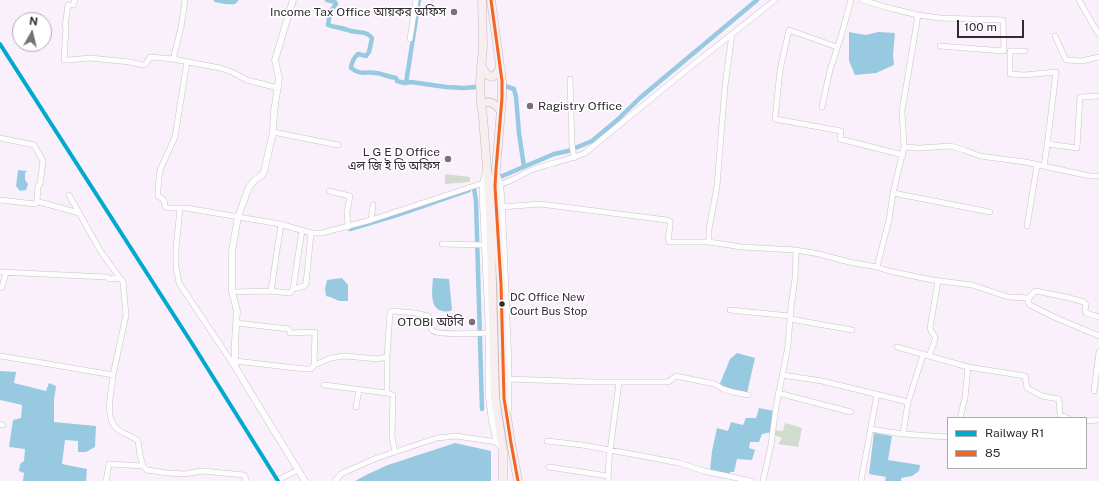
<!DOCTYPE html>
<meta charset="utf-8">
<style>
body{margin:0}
#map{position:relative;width:1099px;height:481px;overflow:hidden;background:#faf0fb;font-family:"Public Sans",sans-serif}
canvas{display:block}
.legend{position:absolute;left:947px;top:417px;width:140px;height:52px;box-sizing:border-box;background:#fff;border:1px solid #adaaad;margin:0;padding:5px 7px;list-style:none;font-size:12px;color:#322a33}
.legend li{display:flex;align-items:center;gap:8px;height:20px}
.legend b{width:20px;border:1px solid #adaaad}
.north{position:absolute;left:12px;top:12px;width:40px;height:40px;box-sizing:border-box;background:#fff;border:1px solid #adaaad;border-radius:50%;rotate:8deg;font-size:11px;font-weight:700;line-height:16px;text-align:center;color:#322a33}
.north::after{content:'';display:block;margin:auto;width:14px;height:18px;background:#786f79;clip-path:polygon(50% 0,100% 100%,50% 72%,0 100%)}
.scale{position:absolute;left:957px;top:20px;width:67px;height:18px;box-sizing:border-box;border:2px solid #322a33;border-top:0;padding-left:5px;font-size:12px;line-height:14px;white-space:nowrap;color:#322a33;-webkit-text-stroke:3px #fff;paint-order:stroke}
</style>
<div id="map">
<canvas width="1099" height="481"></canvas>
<ul class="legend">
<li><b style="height:5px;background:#00a9ce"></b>Railway R1</li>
<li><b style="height:5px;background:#f26522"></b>85</li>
</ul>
<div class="north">N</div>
<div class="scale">100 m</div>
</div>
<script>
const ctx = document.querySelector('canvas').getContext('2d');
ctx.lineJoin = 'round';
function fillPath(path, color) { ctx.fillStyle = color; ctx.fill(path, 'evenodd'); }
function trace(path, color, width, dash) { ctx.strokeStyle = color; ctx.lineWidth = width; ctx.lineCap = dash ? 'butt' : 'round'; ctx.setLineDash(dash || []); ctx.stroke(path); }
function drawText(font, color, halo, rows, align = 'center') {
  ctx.font = font + ' "Public Sans","Noto Sans Bengali",sans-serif'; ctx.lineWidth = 3; ctx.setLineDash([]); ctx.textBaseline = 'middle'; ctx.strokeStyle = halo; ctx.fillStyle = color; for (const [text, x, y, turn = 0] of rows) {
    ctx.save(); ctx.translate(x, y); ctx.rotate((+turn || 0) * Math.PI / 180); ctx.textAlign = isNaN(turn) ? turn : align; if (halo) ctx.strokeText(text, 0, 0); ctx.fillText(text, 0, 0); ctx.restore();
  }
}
const green = new Path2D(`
 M445 174 470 177V182L445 184Z
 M785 423 802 428 798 447 778 444 782 438 774 435V430L783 431Z`);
const water = new Path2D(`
 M849 32 866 35 878 32 895 33 893 55 894 65 876 73 855 75 849 61Z
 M18 170 27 171 25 173V180L28 184 26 190 20 191 16 186Z
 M342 278 348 285V301H339L330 297 326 296 325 289 327 280Z
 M433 278 449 279 452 309 451 311C428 315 432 292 433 278Z
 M737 353 755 358 747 393 719 386 730 359Z
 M0 371 16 372 14 383 46 391 49 383 56 386 54 400V422L96 426 95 447 86 452H78V441L65 440 62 464 87 469 86 481H23L24 473 19 471 20 464 24 461 25 449 9 447 13 420 21 418 22 405 0 400Z
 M759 408 774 411 772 432 762 434 759 442H750L749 448 755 450 752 460 737 459 734 472H730L729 475 710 470 712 451 717 428 728 431 731 422 743 425 746 418H756Z
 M874 433 892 436 888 460 920 465 919 471 912 476 901 478V481H885L886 477 869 474Z
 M455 443 491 451V481H355L368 474 388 465Z`);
const canal = new Path2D(`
 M216 0 227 2H234L236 0
 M327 0 335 2 336 4 330 12 328 25C333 27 337 27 341 28 344 29 348 30 351 31 359 33 367 31 372 38L369 52 366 56 358 54C354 57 351 64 351 68 362 76 365 71 376 73 383 74 389 77 396 78L397 81 405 83 411 82 446 87 464 88 476 87
 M406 83 419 0
 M505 86 514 89 516 97 519 133 524 167
 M500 177 554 154 568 151 592 141 616 121 641 97 757 0
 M474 188 476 201 482 409
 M350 229 397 215 469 190`);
const minor = new Path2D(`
 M75 0 73 5H68L65 26 66 27 64 60H69L90 58 130 62 143 65H145L150 57 173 59 220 68 232 72 247 80 278 88
 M862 0 885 7 918 15
 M1079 0 1096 30 1099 34
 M1055 36 1066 60 1082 61 1099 57
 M410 39 416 0
 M837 47 789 30 780 70 775 119 841 131 840 139 903 155
 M1025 51H1010V74L1024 75 1056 72C1052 104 1049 135 1044 166
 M173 59 181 28 185 0
 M570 79 572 145 574 158
 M822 107 830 70 842 33 851 0
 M273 132 338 145
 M0 138 34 145 43 161 40 184 38 186 37 203
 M1048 144 1077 148 1080 97 1099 96
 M904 147 902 111 918 15 940 18 1003 20 1004 51 940 46
 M500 184C512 182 523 173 534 169 551 163 569 160 585 153L684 72 775 0
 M329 191 350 196 347 212 348 227
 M893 193 990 212
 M69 195 101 252 123 282 126 315 113 375
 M0 200 35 204 39 202 43 203 79 213
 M502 207 540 204 667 220 670 221C671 228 667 235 669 242H709L742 247 796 250 819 254 849 262 877 267 889 271 932 280 972 285 1008 297 1029 298
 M180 208H168L165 207 164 200 158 196V188L160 170 175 137 187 62
 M371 220 373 205
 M1027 226 1037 165
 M709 242V229L717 186 725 86 732 34
 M442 244 485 245
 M877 267 889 220 893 193 904 147 919 148 951 146 964 150 980 156 1025 162 1090 176H1099
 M0 272 107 277 109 279 120 278
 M0 288 2 287 6 273
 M293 289 304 286 306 284 311 233
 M271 291 281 224
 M232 292 271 291 289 293 291 292 293 289 302 230
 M730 310 790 316
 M1099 317 1086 313 1085 310 1086 305 1084 302 1066 297 1035 291 1029 298 1028 302 1030 305 1054 317 1099 336
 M790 319 852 330
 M236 323 289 329 290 333 315 332 314 365
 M897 347 968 367 1025 376 1027 388 1042 396 1059 399 1060 415 1068 418
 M0 356 49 364 113 375C112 392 104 414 116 428 121 433 132 436 138 441L140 455 143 466 147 470 167 473 185 474 202 471 244 475 245 476 246 481
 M929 356C930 352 936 341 935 337 933 333 931 332 930 328L938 281
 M235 361 305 369H311L314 365 331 358 345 356 378 359 387 357
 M235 367 179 283 176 267V249L180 208H186L280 224 311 233H322L371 220 483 183
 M782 375 822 381 908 402
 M508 379 593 382H668L676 376 715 384 723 389 733 392 748 395
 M324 385 387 393 393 395 392 437 395 452
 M1094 391 1099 352
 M387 393V357L390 312 393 311 415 313 428 316C431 320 429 326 432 330 437 336 480 333 489 333
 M778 393 851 412
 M356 407 359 390
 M960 418 965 398 968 367
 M1086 421 1099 420
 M0 424 3 425
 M870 429 903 434 948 437
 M903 434 908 402 923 355
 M547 441 582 445 648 457 679 463 704 471 751 481
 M549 467 608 476
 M106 481 109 464 143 466
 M276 481 298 470
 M335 481 341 474 347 471 377 458 437 438 456 436 497 442
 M608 481 609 459 619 382
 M763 481 771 445 776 407 788 346 791 307 795 278 796 250
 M861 481 877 394`);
const tertiary = new Path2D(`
 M293 0 275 60 279 78 274 112 273 132 264 172 262 175 254 181 249 187 238 217 232 251V292L237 311 235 342V364L236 368 249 390 305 481
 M486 173 483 183V203L489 333V397L492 421 497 442 503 450
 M497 176 500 184 502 207 508 354V410`);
const primary = new Path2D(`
 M482 0 483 47 480 82 481 104 483 117 490 208 495 397 503 451V481
 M491 0 502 81V98L496 169 495 186 501 284 504 398 511 443 518 481
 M481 66 487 75 492 77 495 75 501 68
 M481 104C489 100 495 103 500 110`);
const bus1 = new Path2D(`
 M491 0 502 81V98L496 169 495 186 501 284 504 398 511 443 518 481`);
const rail1 = new Path2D(`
 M0 44 193 345 278 481`);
const markers = [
 [454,12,4,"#786f79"],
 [530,106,4,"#786f79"],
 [448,159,4,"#786f79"],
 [502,304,3.5,"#322a33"],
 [472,322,4,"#786f79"]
];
const busNames = [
 ["DC Office New",510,298],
 ["Court Bus Stop",510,312]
];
const poiNames = [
 ["Income Tax Office আয়কর অফিস",446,12],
 ["Ragistry Office",538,106,"left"],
 ["L G E D Office",440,152],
 ["এল জি ই ডি অফিস",440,166],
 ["OTOBI অটবি",464,322]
];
fillPath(green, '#d1dcce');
fillPath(water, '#97c9e1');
trace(canal, '#97c9e1', 4.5);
trace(minor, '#cac1cb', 6);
trace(tertiary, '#cac1cb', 7);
trace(primary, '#c8b8bb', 9);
trace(minor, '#fefdfe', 5);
trace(tertiary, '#fefdfe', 6);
trace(primary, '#f7efef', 8);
trace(bus1, '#f26522', 3);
trace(rail1, '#00a9ce', 4);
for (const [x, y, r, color] of markers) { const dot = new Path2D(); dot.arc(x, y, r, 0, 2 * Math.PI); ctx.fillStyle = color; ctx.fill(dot); trace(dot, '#fff', 1.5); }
drawText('11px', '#322a33', '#fff', busNames, 'left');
drawText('12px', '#322a33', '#fff', poiNames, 'right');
</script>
